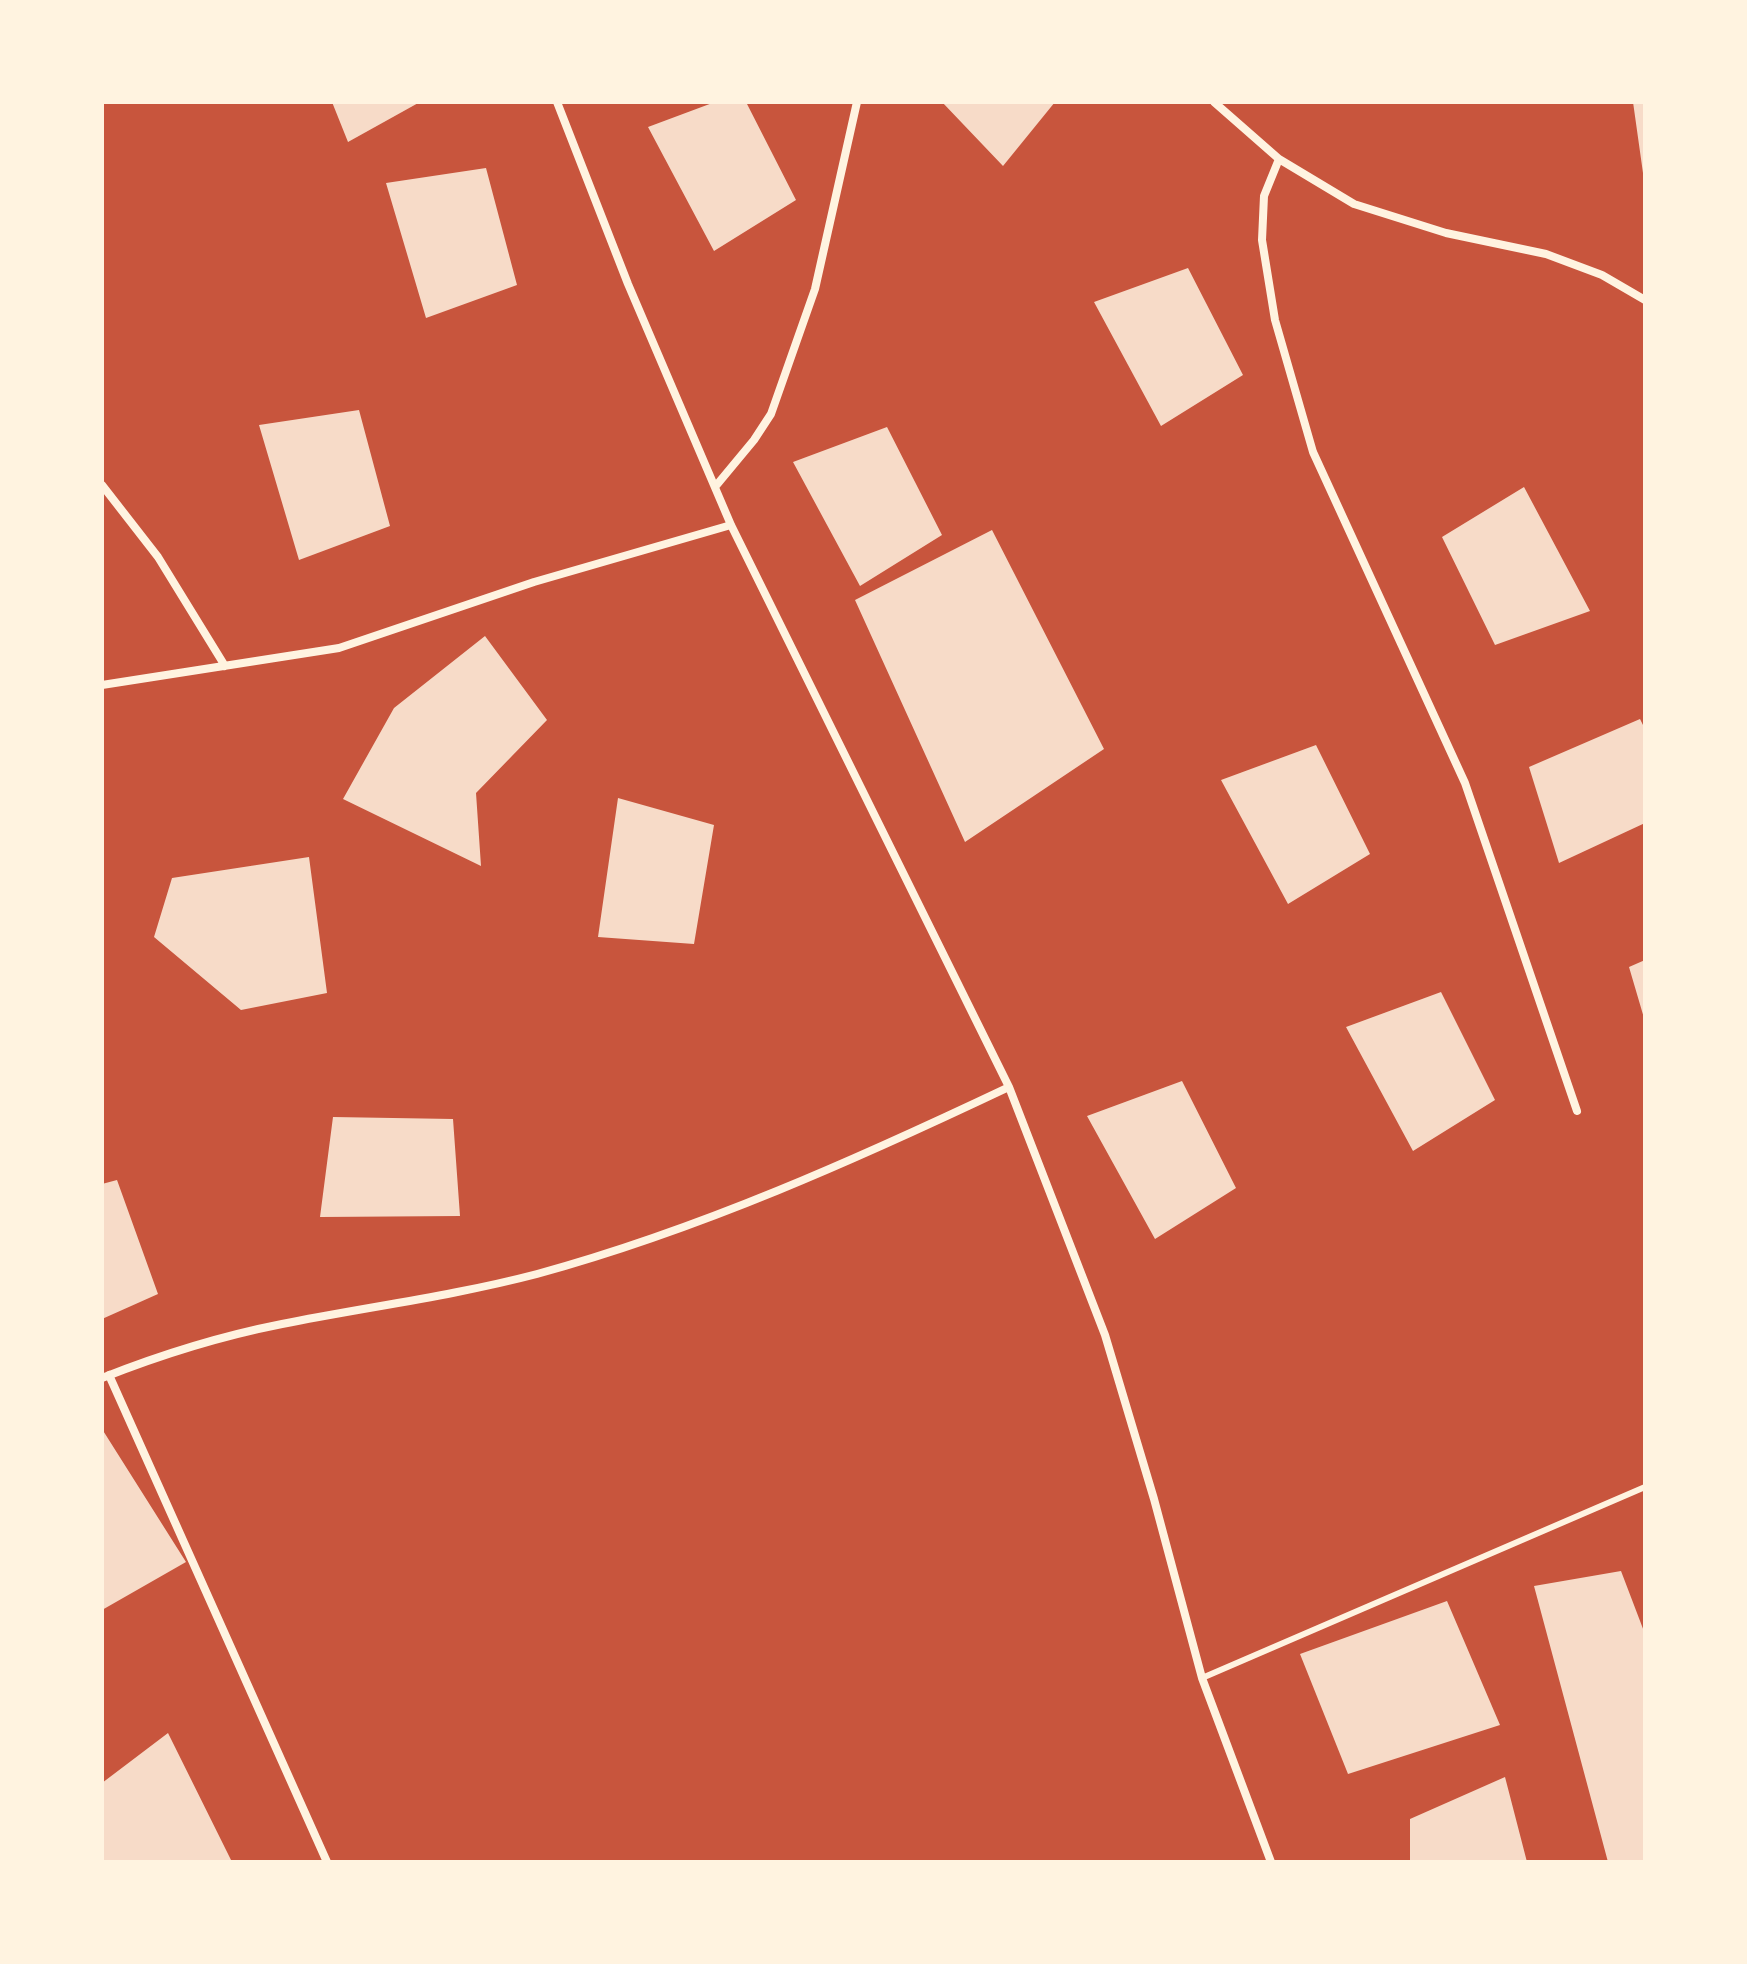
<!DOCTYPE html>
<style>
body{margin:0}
#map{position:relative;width:1747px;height:1964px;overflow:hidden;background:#c8553d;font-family:"Asap Condensed",sans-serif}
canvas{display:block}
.frame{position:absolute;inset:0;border:104px solid #fff3e0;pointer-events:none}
</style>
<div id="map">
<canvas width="1747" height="1964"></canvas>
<div class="frame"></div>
</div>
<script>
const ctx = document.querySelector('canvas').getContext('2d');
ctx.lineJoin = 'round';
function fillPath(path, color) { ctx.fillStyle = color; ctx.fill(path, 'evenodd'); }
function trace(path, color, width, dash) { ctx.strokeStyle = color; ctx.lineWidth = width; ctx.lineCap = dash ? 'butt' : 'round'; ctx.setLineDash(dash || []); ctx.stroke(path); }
const building = new Path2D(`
 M332 102H420L348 142Z
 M715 102H746L796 200 714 251 648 127Z
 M942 102H1055L1003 166Z
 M1633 102H1645V173H1643Z
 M486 168 517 285 426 318 386 183Z
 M1188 268 1243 375 1161 426 1094 302Z
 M359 410 390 526 299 560 259 425Z
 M887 427 942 535 860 586 793 462Z
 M1524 487 1590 611 1495 645 1442 537Z
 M992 530 1104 749 965 842 855 600Z
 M485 636 547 720 476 793 481 866 343 799 394 708Z
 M1640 719 1645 729V823L1559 863 1529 767Z
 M1316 745 1370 854 1288 904 1221 780Z
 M618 798 714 825 694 944 598 937Z
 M309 857 327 993 241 1010 154 937 172 878Z
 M1645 960V1017L1644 1018 1629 967Z
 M1441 992 1495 1100 1413 1151 1346 1027Z
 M1182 1081 1236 1188 1155 1239 1087 1116Z
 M333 1117 453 1119 460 1216 320 1217Z
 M117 1180 158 1294 102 1319V1184Z
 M102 1429 186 1562 102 1610Z
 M1621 1571 1645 1634V1862H1608L1534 1586Z
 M1447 1601 1500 1725 1348 1774 1300 1654Z
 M168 1733 232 1862H102V1783Z
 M1505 1777 1527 1862H1410V1819Z`);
const service = new Path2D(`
 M1202 1678 1645 1487`);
const minor = new Path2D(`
 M557 102 628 284 731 525 1009 1087 1105 1335 1154 1499 1202 1678 1271 1862
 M1214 102 1279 159 1264 196 1262 240 1275 320 1313 452 1465 783 1577 1111
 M1279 159 1354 204 1446 233 1546 254 1602 275 1645 300
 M102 485 158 557 225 666
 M715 487 754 440 771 414 815 289 857 102
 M102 685 339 648 534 582 731 525
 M109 1375 327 1862
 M102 1378C160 1355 221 1336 282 1324 367 1307 453 1296 537 1274 701 1229 857 1159 1009 1087`);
fillPath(building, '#f7dbc8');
trace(service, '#fff3e0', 6);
trace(minor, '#fff3e0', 8);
</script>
